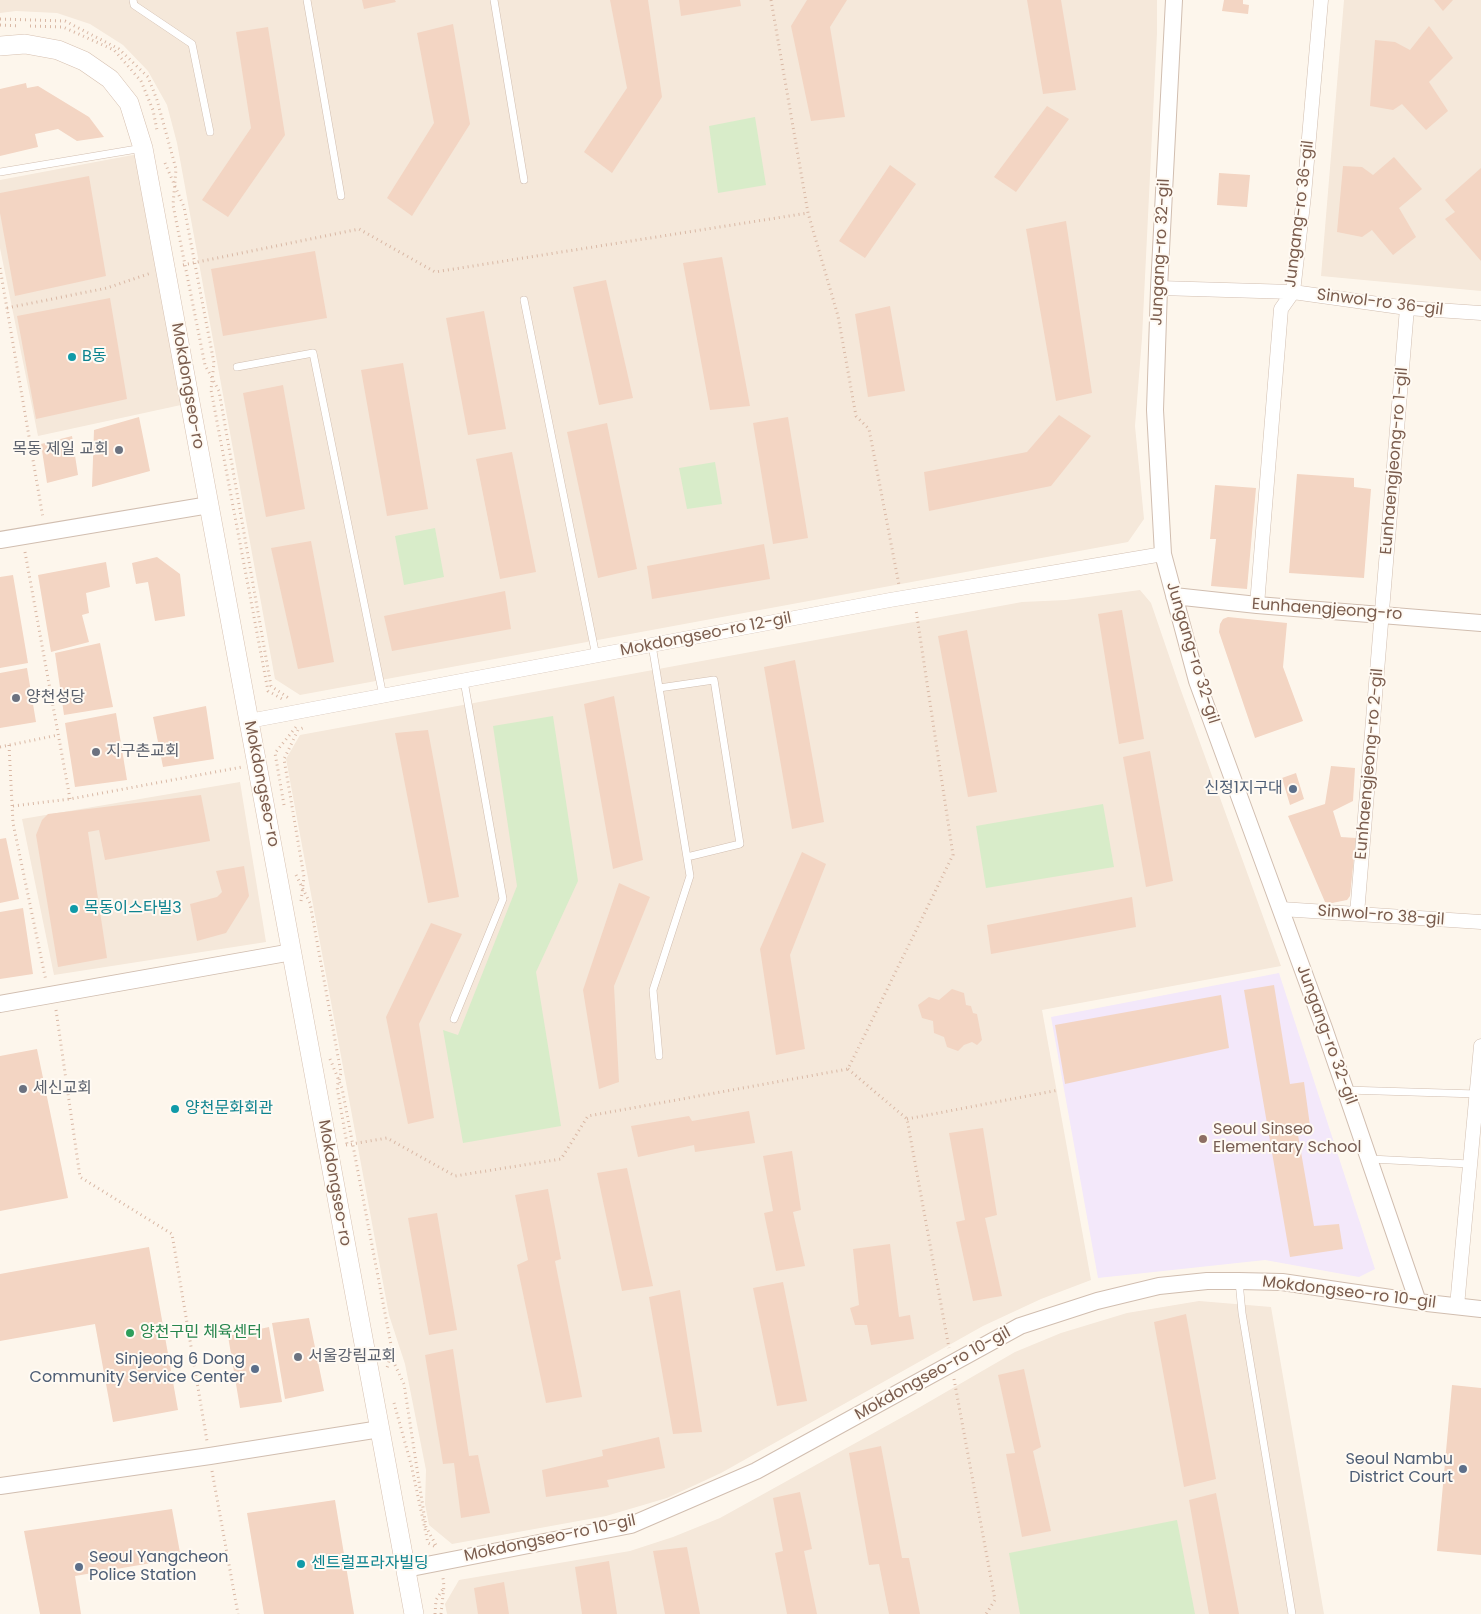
<!DOCTYPE html>
<meta charset="utf-8">
<style>
body{margin:0}
canvas{display:block;background:#fdf6ec}
</style>
<canvas width="1481" height="1614"></canvas>
<script>
const ctx = document.querySelector('canvas').getContext('2d');
ctx.lineJoin = 'round';
function fillPath(path, color) { ctx.fillStyle = color; ctx.fill(path, 'evenodd'); }
function trace(path, color, width, dash) { ctx.strokeStyle = color; ctx.lineWidth = width; ctx.lineCap = dash ? 'butt' : 'round'; ctx.setLineDash(dash || []); ctx.stroke(path); }
function drawText(font, color, halo, rows, align = 'center') {
  ctx.font = font + ' Poppins,"Noto Sans KR",sans-serif'; ctx.lineWidth = 4; ctx.setLineDash([]); ctx.textBaseline = 'middle'; ctx.strokeStyle = halo; ctx.fillStyle = color; for (const [text, x, y, turn = 0] of rows) {
    ctx.save(); ctx.translate(x, y); ctx.rotate((+turn || 0) * Math.PI / 180); ctx.textAlign = isNaN(turn) ? turn : align; if (halo) ctx.strokeText(text, 0, 0); ctx.fillText(text, 0, 0); ctx.restore();
  }
}
const residential = new Path2D(`
 M0 0H1157V33L1142 338 1135 426 1144 519 1128 542 300 695 275 679 177 143 167 105 148 71 123 45 90 24 57 13 16 11 0 13Z
 M1344 0H1481V291L1321 276Z
 M138 154 181 405 38 436 0 248V180Z
 M1140 590 1151 603 1179 685 1281 966 1042 1010 1091 1280 1041 1299 983 1326 721 1473 667 1498 606 1516 452 1544 429 1525 425 1504 426 1470 405 1364 389 1315 286 759 300 735 1022 602 1066 600Z
 M240 782 266 942 54 975 22 819Z
 M1199 1301 1271 1307 1324 1614H447L445 1604 459 1580 630 1551 673 1537 720 1518 908 1414 1015 1352 1061 1333 1127 1313Z`);
const education = new Path2D(`
 M1279 973 1375 1269 1359 1277 1265 1260 1098 1278 1051 1017Z`);
const green = new Path2D(`
 M755 117 766 185 718 193 709 126Z
 M715 462 722 504 687 509 679 468Z
 M435 528 444 577 404 585 395 536Z
 M553 716 578 881 536 972 561 1126 463 1143 443 1030 458 1035 517 886 493 726Z
 M1103 804 1114 867 986 888 976 826Z
 M1177 1520 1195 1614H1020L1009 1553Z`);
const building = new Path2D(`
 M362 0H395L396 2 364 9Z
 M610 0H648L662 97 612 173 584 152 627 88Z
 M679 0H740L741 6 681 16Z
 M807 0H847L830 27 845 117 811 121 791 26Z
 M1027 0H1061L1076 90 1043 94Z
 M1224 0H1243V4L1249 5 1248 14 1222 11Z
 M1434 0H1453L1443 11Z
 M453 24 470 124 412 216 387 198 434 123 417 33Z
 M1429 26 1453 58 1429 82 1448 111 1426 130 1402 104 1393 110 1370 106 1375 40 1395 42 1410 50Z
 M268 27 285 135 228 217 202 200 251 128 236 32Z
 M26 83 27 88 38 86 89 117 104 137 77 141 58 129 35 134 38 147 0 156V89Z
 M1047 106 1069 119 1016 192 994 177Z
 M1394 157 1422 189 1399 208 1416 237 1393 255 1372 230 1362 237 1337 232 1343 166 1362 167 1373 175Z
 M890 165 916 184 865 258 839 241Z
 M1481 168V261L1445 219 1455 212 1445 200Z
 M1219 173 1250 175 1247 207 1217 205Z
 M89 176 106 276 15 296 0 213V193Z
 M1066 221 1092 393 1056 401 1026 229Z
 M315 251 327 318 223 336 211 269Z
 M722 257 750 406 710 410 683 263Z
 M606 280 633 398 599 405 573 287Z
 M110 298 127 399 36 419 17 316Z
 M890 306 905 391 868 397 855 314Z
 M484 311 506 429 468 435 446 318Z
 M403 363 428 509 387 516 361 370Z
 M283 385 305 509 266 517 243 393Z
 M1059 415 1091 436 1051 486 929 511 924 472 1027 452Z
 M139 417 150 471 92 487 94 430Z
 M788 417 808 538 773 544 753 423Z
 M607 423 637 569 598 578 567 432Z
 M72 436 78 475 47 483 41 444Z
 M512 452 536 572 500 579 476 459Z
 M1297 474 1354 478V487L1371 489 1364 578 1289 573Z
 M1215 485 1256 488 1247 589 1211 586 1216 539H1210Z
 M311 541 334 662 298 669 271 548Z
 M764 544 770 579 652 599 647 566Z
 M157 557 180 574 185 616 155 621 148 582 136 584 132 563Z
 M106 562 110 587 86 593 89 613 82 615 89 642 51 652 38 575Z
 M13 575 28 663 0 668V577Z
 M505 591 511 629 392 651 384 616Z
 M1122 610 1144 739 1119 744 1098 614Z
 M1228 617 1287 623 1283 667 1303 721 1255 738 1219 632 1220 624 1223 619Z
 M967 630 997 792 968 797 938 636Z
 M100 643 113 707 64 715 55 653Z
 M795 660 824 822 792 829 764 667Z
 M27 668 36 722 0 728V673Z
 M614 696 643 860 613 869 584 704Z
 M206 706 214 759 163 767 153 717Z
 M116 713 127 780 75 787 65 723Z
 M428 730 459 897 428 903 395 733Z
 M1150 751 1173 881 1146 887 1123 757Z
 M1331 766 1355 768 1353 801 1333 811 1341 837 1356 838 1350 896 1347 900 1332 903 1325 902 1288 816 1325 804Z
 M1296 773 1304 799 1290 805 1282 778Z
 M201 795 210 841 105 860 99 830 88 832 107 958 58 967 36 835 42 820 48 814Z
 M6 838 19 899 0 903V839Z
 M802 852 826 864 790 955 805 1049 776 1055 760 949Z
 M244 866 249 896 226 933 197 941 190 904 217 897 222 892 216 871Z
 M619 883 650 897 614 986 619 1082 599 1089 583 990Z
 M1132 897 1136 927 991 954 987 925Z
 M23 908 33 974 0 979V912Z
 M431 923 462 934 419 1024 434 1118 408 1124 386 1017Z
 M1274 985 1290 1084 1304 1082 1311 1133 1298 1135 1314 1226 1339 1224 1343 1249 1290 1257 1244 990Z
 M952 989 964 993 966 1005 971 1006 973 1013 977 1014 982 1040 977 1045 972 1042 964 1045 958 1051 947 1047 944 1037 934 1033 933 1021 922 1018 918 1005 929 997 939 1000Z
 M1221 995 1229 1048 1065 1084 1055 1025Z
 M37 1049 68 1198 0 1211V1056Z
 M749 1111 755 1143 695 1152 694 1145 638 1157 631 1126 689 1116 692 1121Z
 M983 1128 997 1215 985 1218 1002 1296 973 1301 956 1222 965 1220 949 1133Z
 M792 1151 801 1210 793 1212 805 1266 776 1271 764 1213 773 1211 763 1156Z
 M627 1168 653 1286 622 1291 597 1173Z
 M548 1189 561 1259 555 1261 582 1397 546 1403 517 1265 528 1260 515 1195Z
 M437 1213 457 1330 429 1335 408 1218Z
 M890 1244 899 1317 910 1315 914 1339 871 1345 867 1325H855L850 1308 859 1305 853 1249Z
 M149 1247 178 1410 113 1422 95 1324 0 1341V1274Z
 M783 1282 807 1401 777 1406 753 1288Z
 M680 1290 702 1432 673 1434 649 1297Z
 M1186 1314 1216 1479 1184 1487 1154 1322Z
 M309 1318 324 1391 285 1399 272 1323Z
 M269 1327 282 1402 240 1408 228 1336Z
 M453 1349 469 1456 478 1455 490 1513 461 1518 454 1463 443 1464 425 1355Z
 M1024 1369 1041 1447 1033 1451 1051 1531 1022 1537 1006 1454 1015 1453 998 1375Z
 M1452 1385 1481 1388V1555L1437 1551Z
 M659 1437 665 1468 607 1480 609 1487 546 1497 542 1470 603 1456 602 1450Z
 M881 1446 902 1558H909L920 1614H889L879 1564 869 1565 849 1453Z
 M800 1492 812 1549 804 1551 817 1614H787L775 1553 783 1551 773 1498Z
 M1216 1493 1239 1614H1209L1189 1500Z
 M335 1500 354 1614H264L247 1513Z
 M172 1509 181 1558 75 1576 81 1614H40L24 1531Z
 M687 1547 700 1614H665L653 1551Z
 M609 1561 617 1614H582L575 1567Z
 M504 1582 509 1614H478L474 1588Z`);
const path = new Path2D(`
 M771 0 808 213 838 316 856 416 869 429 899 585
 M0 19 65 21 119 49 148 77 157 100 176 169 173 205 205 365 219 391 271 686 290 699
 M0 25 19 26
 M30 26 63 27 114 50 141 81 153 110 157 130
 M165 163 184 207 214 363 211 390 268 691 284 700
 M183 265 359 229 435 272 808 213
 M0 268 43 518
 M7 308 107 288 151 273
 M25 552 70 799
 M9 745 13 823 46 981
 M0 747 58 735
 M284 805 275 753 296 727
 M13 806 70 799 242 767
 M296 875 310 903 341 1073 337 1087 347 1144
 M301 901 304 877 284 759 298 730 305 727
 M56 1010 80 1177 172 1234 207 1441
 M330 1059 342 1088 392 1350 387 1368
 M848 1069 907 1119 949 1348
 M907 1119 1059 1090
 M346 1145 387 1138 455 1176 561 1159 588 1116 848 1069 953 855 916 610
 M382 1350 393 1361 404 1384 426 1527 437 1547
 M954 1379 995 1600 986 1614
 M394 1403 411 1464 428 1543 436 1547
 M212 1471 238 1614
 M435 1614 436 1600 443 1589
 M441 1614 444 1586 443 1578`);
const service = new Path2D(`
 M133 0 134 5 192 44 210 132
 M307 0 341 196
 M494 0 524 180
 M0 172 143 148
 M524 300 596 656
 M237 367 313 353 383 696
 M652 645 690 876 653 990 659 1056
 M659 688 714 680 740 844 687 857
 M454 1019 503 899 464 681
 M1346 1090 1477 1094
 M1370 1159 1470 1164
 M1239 1281 1242 1313 1292 1614`);
const minor = new Path2D(`
 M1159 288 1293 292 1407 308 1481 313
 M1257 605 1281 309 1293 292 1304 195 1321 0
 M249 721 890 600 1163 554
 M1281 909 1481 922
 M1357 914 1407 308
 M1457 1306 1481 1046`);
const tertiary = new Path2D(`
 M1174 0 1159 288 1155 410 1163 554 1197 681 1324 1028 1418 1302
 M0 540 209 505
 M1174 596 1257 605 1481 623
 M0 1004 292 952
 M0 1486 210 1456 380 1429
 M406 1569 631 1525 756 1471 1020 1326 1097 1301 1159 1286 1207 1281H1239L1282 1282 1418 1302 1481 1309`);
const secondary = new Path2D(`
 M0 46 25 44 58 50 84 61 110 79 129 103 143 148 414 1614`);
const markers = [
 [72,357,5,"#0f9aa8"],
 [119,450,5,"#6b7280"],
 [16,698,5,"#6b7280"],
 [96,752,5,"#6b7280"],
 [1293,789,5,"#5c6f8a"],
 [74,909,5,"#0f9aa8"],
 [23,1089,5,"#6b7280"],
 [175,1109,5,"#0f9aa8"],
 [1203,1139,5,"#8d6e63"],
 [130,1333,5,"#2e9e5b"],
 [298,1357,5,"#6b7280"],
 [255,1369,5,"#5c6f8a"],
 [1463,1469,5,"#5c6f8a"],
 [301,1564,5,"#0f9aa8"],
 [79,1567,5,"#5c6f8a"]
];
const streetNames = [
 ["Jungang-ro 36-gil",1300,214,-83],
 ["Jungang-ro 32-gil",1161,252,-87],
 ["Sinwol-ro 36-gil",1380,303,7],
 ["Mokdongseo-ro",187,386,80],
 ["Eunhaengjeong-ro 1-gil",1395,461,-85],
 ["Eunhaengjeong-ro",1327,610,4],
 ["Mokdongseo-ro 12-gil",706,635,-11],
 ["Jungang-ro 32-gil",1192,653,73],
 ["Eunhaengjeong-ro 2-gil",1370,764,-85],
 ["Mokdongseo-ro",261,784,79],
 ["Sinwol-ro 38-gil",1381,916,4],
 ["Jungang-ro 32-gil",1326,1035,70],
 ["Mokdongseo-ro",334,1183,80],
 ["Mokdongseo-ro 10-gil",1349,1293,7],
 ["Mokdongseo-ro 10-gil",933,1374,-29],
 ["Mokdongseo-ro 10-gil",550,1539,-12]
];
const cultureNames = [
 ["B동",82,357],
 ["목동이스타빌3",84,909],
 ["양천문화회관",185,1109],
 ["센트럴프라자빌딩",311,1564]
];
const worshipNames = [
 ["목동 제일 교회",109,450,"right"],
 ["양천성당",26,698],
 ["지구촌교회",106,752],
 ["세신교회",33,1089],
 ["서울강림교회",308,1357]
];
const serviceNames = [
 ["신정1지구대",1283,789],
 ["Sinjeong 6 Dong",245,1360],
 ["Community Service Center",245,1378],
 ["Seoul Nambu",1453,1460],
 ["District Court",1453,1478],
 ["Seoul Yangcheon",89,1558,"left"],
 ["Police Station",89,1576,"left"]
];
const educationNames = [
 ["Seoul Sinseo",1213,1130],
 ["Elementary School",1213,1148]
];
const leisureNames = [
 ["양천구민 체육센터",140,1333]
];
fillPath(residential, '#f5e8da');
fillPath(education, '#f3e8fa');
fillPath(green, '#d8ecc9');
fillPath(building, '#f3d5c3');
trace(service, '#d1beb0', 8);
trace(minor, '#d1beb0', 15);
trace(tertiary, '#d1beb0', 18);
trace(secondary, '#d6c0b0', 20);
trace(path, '#d9b8a5', 3, [1, 4]);
trace(service, '#fff', 7);
trace(minor, '#fff', 14);
trace(tertiary, '#fff', 16);
trace(secondary, '#fff', 19);
for (const [x, y, r, color] of markers) { const dot = new Path2D(); dot.arc(x, y, r, 0, 2 * Math.PI); ctx.fillStyle = color; ctx.fill(dot); trace(dot, '#fffaf3', 2); }
drawText('16px', '#7a5c4d', '#fffaf3', streetNames);
drawText('16px', '#0d838f', '#fffaf3', cultureNames, 'left');
drawText('16px', '#5b616d', '#fffaf3', worshipNames, 'left');
drawText('16px', '#4e5e75', '#fffaf3', serviceNames, 'right');
drawText('16px', '#785e54', '#fffaf3', educationNames, 'left');
drawText('16px', '#27864d', '#fffaf3', leisureNames, 'left');
</script>
